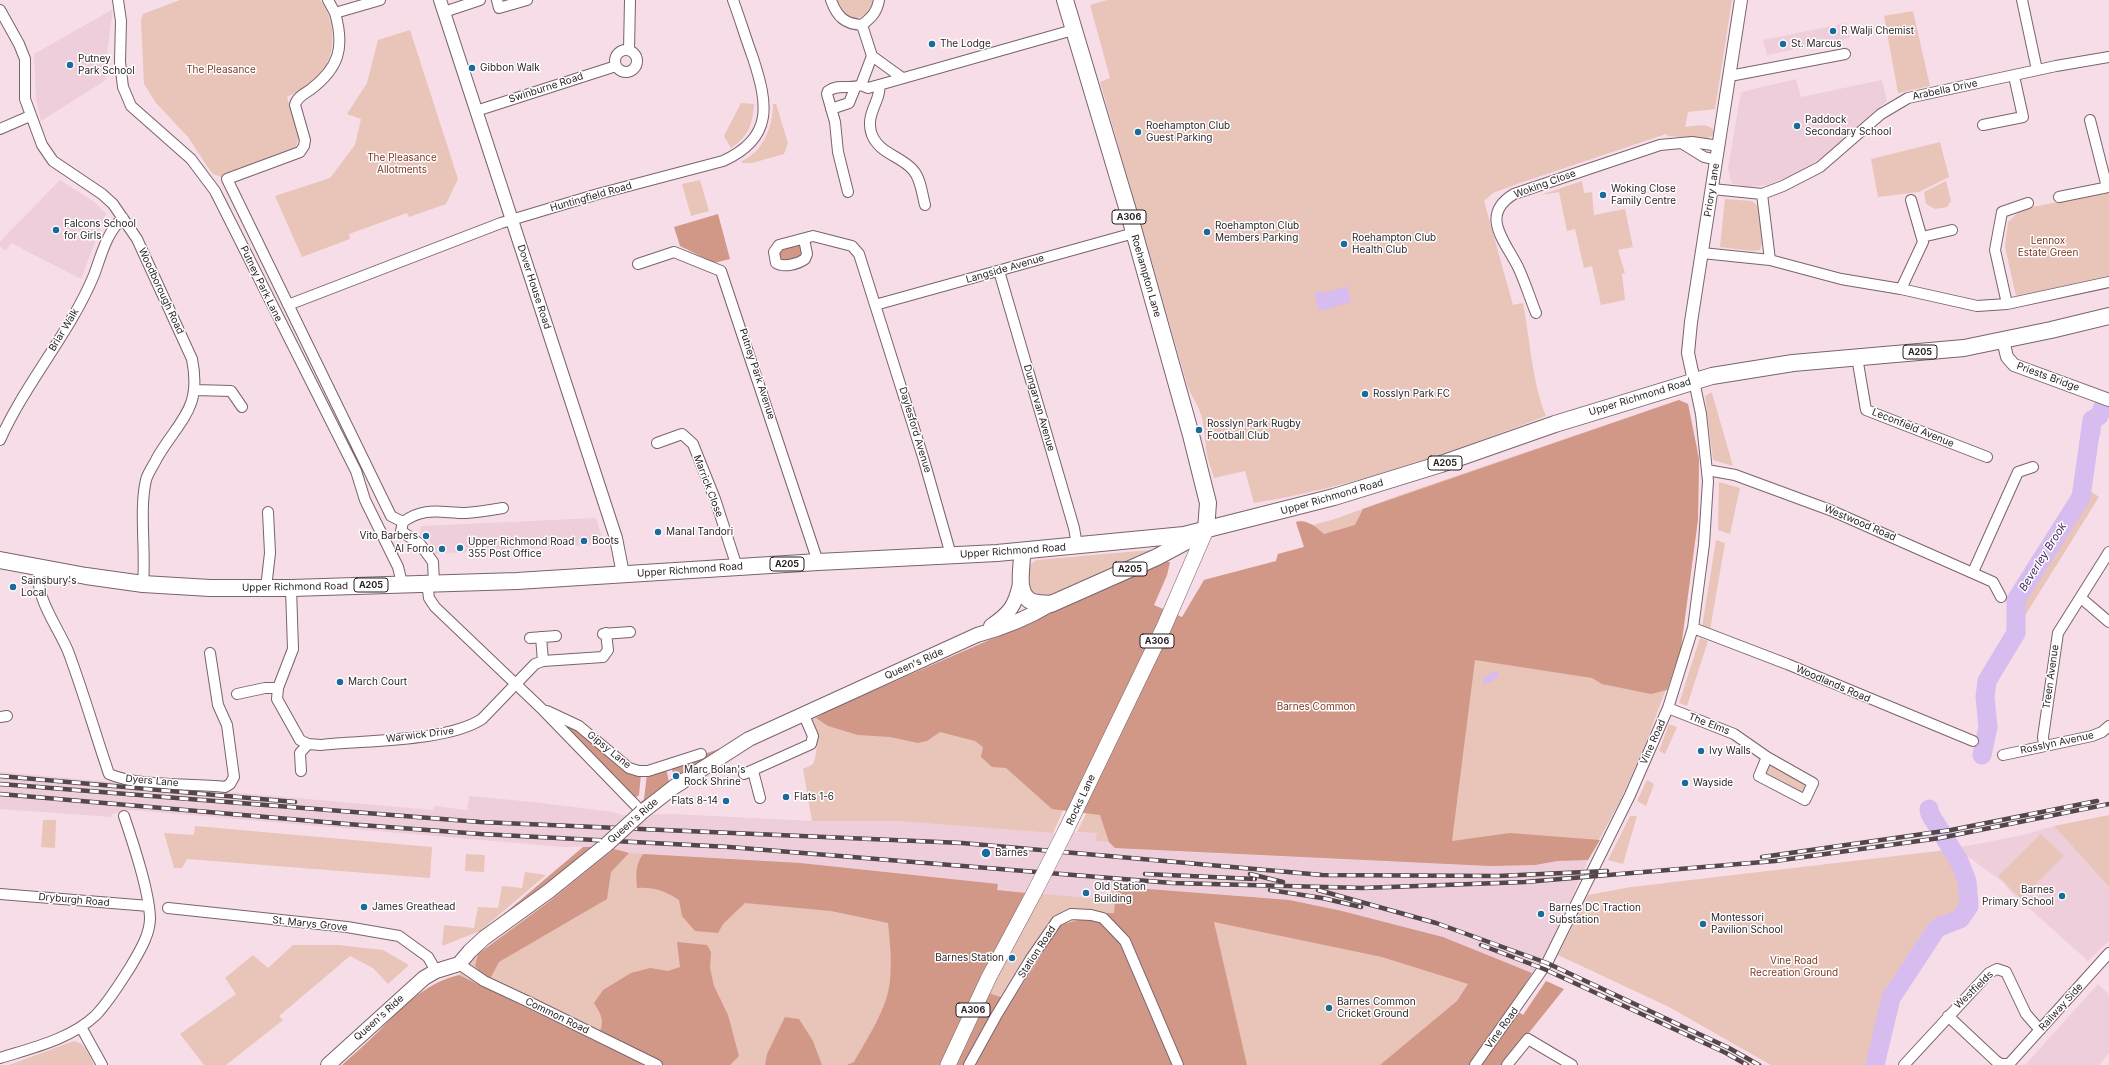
<!DOCTYPE html>
<style>
body{margin:0}
canvas{display:block;background:#f7dde7}
</style>
<canvas width="2109" height="1065"></canvas>
<script>
const ctx = document.querySelector('canvas').getContext('2d');
ctx.lineJoin = 'round';
function fillPath(path, color) { ctx.fillStyle = color; ctx.fill(path, 'evenodd'); }
function trace(path, color, width, dash) { ctx.strokeStyle = color; ctx.lineWidth = width; ctx.lineCap = dash ? 'butt' : 'round'; ctx.setLineDash(dash || []); ctx.stroke(path); }
function drawText(font, color, halo, rows, align = 'center') {
  ctx.font = font + ' Inter,sans-serif'; ctx.lineWidth = 3; ctx.setLineDash([]); ctx.textBaseline = 'middle'; ctx.strokeStyle = halo; ctx.fillStyle = color; for (const [text, x, y, turn = 0] of rows) {
    ctx.save(); ctx.translate(x, y); ctx.rotate((+turn || 0) * Math.PI / 180); ctx.textAlign = isNaN(turn) ? turn : align; if (halo) ctx.strokeText(text, 0, 0); ctx.fillText(text, 0, 0); ctx.restore();
  }
}
const built = new Path2D(`
 M113 9 105 68 106 80 41 121 36 99 34 54Z
 M1847 23 1850 38 1767 55 1763 40Z
 M1796 79 1801 97 1882 80 1887 101 1832 150 1802 171 1768 185 1746 187 1731 183 1728 168 1741 92Z
 M60 180 96 203 106 214 81 279 11 243 6 251 0 247V242L4 237Z
 M596 518 604 544 431 554 430 541 420 535 421 526Z
 M0 772 433 810 434 806 467 810 469 796 533 802 614 812 621 815 674 814 812 821H897L1053 833 1097 832 1095 841 1109 842 1115 848 1190 852 1490 866 1535 865 1557 861 1588 860 1551 945 1545 956 1532 973 1443 937 1342 911 1289 900 1148 889 1140 891 1111 890V901L997 890 998 884 800 863 630 853 594 847H563L131 810 112 814V817L0 809Z
 M2054 826 2109 887V941L2088 961 2011 892 2003 882 1956 848 2023 835Z
 M2098 984 2109 994V1053L2099 1065H2025Z`);
const green = new Path2D(`
 M180 0H320C327 8 331 21 332 31 335 67 316 82 287 97L299 137 295 149 221 177 213 174 209 169 188 137 156 103 144 84 141 20 143 14Z
 M837 0H874C871 12 867 16 854 19L843 14Z
 M1107 0H1732L1715 109 1688 112 1685 127C1695 126 1707 122 1715 131L1712 136 1706 139 1668 136 1666 134 1520 183 1493 193 1484 201 1513 305 1523 303C1530 339 1532 382 1546 416 1451 452 1354 487 1254 503L1245 471 1214 478 1207 456 1203 421 1199 409 1188 388 1100 82 1110 78 1090 5Z
 M1913 11 1930 86 1898 93 1884 16Z
 M410 30 458 179 446 204 409 217 407 213 349 234 350 239 302 257 275 196 330 178 355 145 361 119 347 114 367 83 378 40Z
 M741 103 754 104C753 124 748 137 731 148L724 136Z
 M773 104H776L788 143 784 154 752 163H742V161C763 152 773 126 773 104Z
 M1940 142 1949 177 1919 192 1878 197 1871 159Z
 M700 180 709 211 691 216 682 184Z
 M1582 181 1584 193 1592 192 1594 215 1625 209 1633 247 1618 250 1625 273 1622 274 1625 300 1601 305 1592 266 1584 268 1575 229 1567 231 1559 192 1540 195Z
 M1946 181 1951 201 1947 207 1935 209 1926 204 1924 192Z
 M2109 192V276L2016 296 2005 247 2008 222 2022 209Z
 M1725 199 1752 201 1758 206 1762 243 1760 250 1751 251 1720 247Z
 M1712 392V393L1733 466 1713 460 1705 396Z
 M1679 400 1688 404 1699 459 1698 519 1681 648 1646 743 1620 801 1588 860 1557 861 1535 865 1490 866 1115 848 1109 842 1095 841 1097 833 1077 832 1204 580 1276 561 1278 554 1304 547 1296 522 1301 521 1313 525 1335 519 1403 494Z
 M1719 482 1740 488 1730 534 1718 530Z
 M2089 490 2099 497 2021 622 2019 600Z
 M1716 540 1725 543 1710 630 1702 627Z
 M1151 550 1152 551 1052 596 1036 597C1027 586 1027 579 1029 566L1036 560Z
 M1167 562H1170L1167 575 1053 833 897 821H812L803 769 813 764C819 749 817 734 812 719Z
 M1700 638 1708 641 1687 706 1679 703Z
 M1669 724 1677 727 1665 754 1659 751Z
 M1769 763 1807 784 1802 793 1764 774Z
 M1647 780 1654 784 1646 806 1637 801Z
 M2109 815V887L2054 826Z
 M1630 816H1637L1623 864 1608 860Z
 M43 820H56L55 848 41 847Z
 M195 826 432 847 430 878 187 859 182 868H174L164 833 194 835Z
 M2041 834 2064 856 2021 899 1998 876Z
 M614 849 630 853 800 863 998 884 997 890 1111 900V890L1140 891 1148 889 1289 900 1342 911 1532 973 1466 1065H342C354 1054 367 1043 379 1031 403 1007 425 983 459 975L468 961 550 901Z
 M1947 850 1961 878 1963 895 1962 906 1953 916 1937 921 1928 930 1920 946 1894 980 1884 1002 1870 1065H1771L1669 1007 1558 955 1588 895 1631 887Z
 M466 854 485 855 484 872 465 871Z
 M525 872 546 875 480 931 442 946 444 925 474 928 478 907 498 908 502 886 522 888Z
 M293 945H338L383 950 409 965 388 984 373 968 350 956 279 1016 283 1020 226 1065H204L180 1034 236 994 225 978 253 955 268 968Z
 M74 1041C86 1043 89 1055 94 1065H9Z`);
const forest = new Path2D(`
 M718 214 730 259 714 263 680 246 674 227Z
 M796 245 802 246 804 253C797 261 790 262 780 260L778 252 782 248Z
 M1679 400 1688 404 1699 459 1698 519 1681 648 1667 690 1651 694 1602 684 1592 678 1475 660 1452 841 1510 833 1600 840 1588 860 1557 861 1535 865 1490 866 1115 848 1109 842 1100 815 1052 809 1006 768 992 767 981 757 983 747 975 741 940 732 927 741 918 743 890 737 858 735 828 726 816 718 827 711 1167 562H1170L1167 575 1154 605 1182 617 1204 580 1276 561 1278 554 1304 547 1296 522C1307 519 1316 527 1324 534L1355 525 1363 509Z
 M559 718 580 731 641 774 639 795 635 798 563 726Z
 M727 746 681 778 679 772 673 773 671 766Z
 M666 768 670 787 643 807 640 803 644 799 647 774Z
 M583 847H594L485 930Z
 M614 849 629 853 611 872 607 899 499 962 491 977H484L475 966 478 954 550 901Z
 M643 854 800 863 998 884 997 890 1025 893 977 989 1012 1001 1060 925 1105 913H1114L1116 890 1140 891 1148 889 1289 900 1342 911 1443 937 1532 973 1511 1006 1523 1015 1546 981 1564 989 1503 1065H1380L1457 1001 1468 984 1382 957 1214 922 1247 1065H847L854 1062C868 1037 887 1009 890 981 892 961 890 942 888 923L831 911 745 903 723 924 718 933 695 931 682 916 679 900C665 891 654 887 637 888 636 875 635 866 643 854Z
 M677 942 707 945 711 952 710 968 714 986 728 1015 739 1056 730 1065H342C354 1054 367 1043 379 1031 403 1007 425 983 459 975L595 1041C605 1024 604 1019 594 1003L603 990 631 973 650 968 668 971 680 967Z
 M785 1017 799 1019 813 1041 822 1065H765L767 1054Z`);
const water = new Path2D(`
 M1347 286 1351 302 1319 311 1314 293 1322 291 1323 293Z
 M1495 671 1499 674 1493 681 1483 684 1482 679Z`);
const stream = new Path2D(`
 M2099 434V416
 M1969 906 1972 913`);
const river = new Path2D(`
 M1982 755 1988 727 1985 697 1987 681 2016 633V600L2081 497 2092 420 2099 416 2103 407
 M1875 1065 1891 998 1937 928 1960 919 1969 906 1967 881 1959 861 1930 814 1929 809`);
const minor = new Path2D(`
 M118 0 121 21 120 62 123 87 131 106 191 159 215 191 356 471 365 500 398 567 402 583
 M328 0 335 13 380 0
 M497 0 499 8 527 0
 M831 0C837 17 845 24 862 25 872 17 877 12 879 0
 M2022 0 2037 70
 M0 10 19 44 25 59V99L42 145 53 161 102 194 113 204 137 239 192 359C202 409 180 419 157 458 154 465 148 472 146 480 139 509 146 552 143 584
 M444 12 480 0
 M335 13C345 48 339 68 310 90 304 94 297 97 295 105L305 140 304 146 300 152 227 179 391 516 403 522
 M615 61a11 11 0 1 1 22 0a11 11 0 1 1-22 0Z
 M629 50 630 0
 M872 56 901 77
 M1729 74 1735 75 1845 54
 M861 85 868 88 879 85 1073 30
 M861 85 872 56 862 25
 M879 85C882 100 864 114 872 135 880 154 901 156 913 170 921 179 922 194 925 205
 M831 109 849 103 855 88
 M476 111 616 66
 M2090 120 2107 187
 M1983 125 2023 117 2014 76
 M0 129 30 116
 M1683 144 1704 157 1717 160
 M1712 189 1762 194 1783 186 1820 167 1881 114 1908 98 2056 66 2109 57
 M848 192 838 152 835 122 827 94 828 91C839 83 850 90 861 85
 M1762 194 1770 260
 M2059 197 2109 187
 M1922 237 1952 230
 M804 239 807 254 805 259C798 264 784 268 776 263L774 252 779 245 813 236 852 246 859 254 923 457 951 555
 M1702 253 1770 260 1841 279 1901 289 1977 306 2007 304 2109 282
 M638 264 674 252 721 271 818 562
 M999 271 1074 528 1077 545
 M1901 289 1923 242 1911 200
 M2007 304 1995 250 2002 212 2028 203
 M288 305 501 223 598 194 723 161C774 138 768 104 753 58 746 39 740 19 733 0
 M875 305 1134 233
 M1536 313C1530 298 1525 282 1518 267 1505 241 1479 215 1514 194L1660 145 1692 142 1719 146
 M1857 357 1866 410 1987 457
 M195 390 231 391 242 407
 M0 440C26 382 70 333 94 275 101 256 107 231 123 218
 M657 443 682 434 693 444 715 499 737 567
 M1707 470 1735 475 1830 510 1993 582 2001 597
 M403 522C425 506 441 513 466 513 478 512 491 510 503 508
 M403 522 401 531 420 544 433 562 434 583
 M39 568C34 597 57 625 68 651 83 691 95 733 109 774 139 787 190 783 225 787L230 784 234 777 227 725 218 705 210 653
 M1973 572 2018 472 2033 467
 M427 583 429 598 435 607 543 710 642 812
 M266 588 270 553 268 512
 M291 588 293 649 278 688 277 699 300 740 308 744 300 753 301 771
 M2081 598 2109 622
 M1693 628 1787 664 1973 741
 M603 634 630 632
 M541 637 543 661
 M530 638 556 636
 M237 694 265 688H278
 M1668 708 1734 734 1767 757 1759 776 1805 800 1813 783 1767 757
 M547 711 579 726 629 768 639 771H648L701 754
 M0 717 7 716
 M308 744 321 745C364 740 447 742 482 719L535 664 543 661 603 657 608 650 606 633
 M2044 745 2043 737 2058 633 2109 552
 M2003 755 2092 736 2102 732 2109 726
 M753 771 760 798
 M744 774 811 744 813 736 803 713
 M0 894 149 906
 M168 908 347 927 399 936 428 957 436 971
 M459 964 484 981 531 1003 657 1065
 M1948 1016 1996 1061 2001 1064H2009L2109 953
 M81 1027 102 1065
 M0 1058C32 1048 71 1039 96 1015 110 1000 120 983 131 966 139 952 150 935 150 918 149 890 133 843 124 816
 M969 1065 996 1016 1030 960 1057 921 1071 914 1091 915 1103 918 1125 941 1178 1065
 M1475 1065 1547 963 1630 795 1668 708 1693 628 1704 544 1708 481 1701 414 1694 381
 M1507 1065 1528 1039 1572 1065
 M1904 1065 1989 973 1997 969 2006 972 2026 1014 2040 1030`);
const tertiary = new Path2D(`
 M440 0 616 538 623 574
 M2003 340 2007 357 2014 365 2109 400
 M1694 381 1688 353 1691 322 1741 0`);
const secondary = new Path2D(`
 M991 626C1010 613 1015 606 1020 584
 M642 812 674 787 749 739 977 635C1003 628 1028 618 1051 604
 M328 1065 424 978 436 971 459 964 470 951 484 938 549 891 606 845`);
const primary = new Path2D(`
 M1065 832 1164 627 1206 530
 M948 1065 989 977 1034 893`);
const trunk = new Path2D(`
 M1065 0 1129 214 1191 435 1208 503 1206 530
 M1022 551C1023 566 1015 590 1029 600 1034 604 1045 603 1051 604L1157 557 1198 535
 M0 560 86 576 143 584 210 588H291L517 581 818 562 997 553 1184 535 1334 497 1441 464 1555 424 1712 376 1793 363 1964 348 2051 330 2109 316`);
const rail = new Path2D(`
 M0 776 295 802
 M0 784 480 822 962 843 1322 875 1498 876 1607 871
 M0 794 347 824 481 834 729 847 1172 883 1363 888 1525 882 1775 861 1940 838 2109 804
 M1762 857 1951 830 2097 801
 M1145 874 1255 879
 M1250 874 1283 882
 M1270 890 1322 898 1361 907
 M1318 890 1436 923 1547 963 1729 1048 1759 1065
 M1481 945 1544 969 1726 1053 1747 1065`);
const secondaryBridge = new Path2D(`
 M606 845 642 812`);
const primaryBridge = new Path2D(`
 M1034 893 1065 832`);
const markers = [
 [1833,31,4,"#1a6b9c"],
 [932,44,4,"#1a6b9c"],
 [1783,44,4,"#1a6b9c"],
 [70,65,4,"#1a6b9c"],
 [472,68,4,"#1a6b9c"],
 [1797,126,4,"#1a6b9c"],
 [1138,132,4,"#1a6b9c"],
 [1603,195,4,"#1a6b9c"],
 [56,230,4,"#1a6b9c"],
 [1207,232,4,"#1a6b9c"],
 [1344,244,4,"#1a6b9c"],
 [1365,394,4,"#1a6b9c"],
 [1199,430,4,"#1a6b9c"],
 [658,532,4,"#1a6b9c"],
 [426,536,4,"#1a6b9c"],
 [584,541,4,"#1a6b9c"],
 [460,548,4,"#1a6b9c"],
 [442,549,4,"#1a6b9c"],
 [13,587,4,"#1a6b9c"],
 [340,682,4,"#1a6b9c"],
 [1701,751,4,"#1a6b9c"],
 [676,776,4,"#1a6b9c"],
 [1685,783,4,"#1a6b9c"],
 [786,797,4,"#1a6b9c"],
 [726,801,4,"#1a6b9c"],
 [986,853,5,"#1a6b9c"],
 [1086,893,4,"#1a6b9c"],
 [2062,896,4,"#1a6b9c"],
 [364,907,4,"#1a6b9c"],
 [1541,914,4,"#1a6b9c"],
 [1703,924,4,"#1a6b9c"],
 [1012,958,4,"#1a6b9c"],
 [1329,1008,4,"#1a6b9c"]
];
const shields = [
 [1129,217,34],
 [1920,352,34],
 [1445,463,34],
 [787,564,34],
 [1130,569,34],
 [371,585,34],
 [1157,641,34],
 [973,1010,34]
];
const shieldNames = [
 ["A306",1129,217],
 ["A205",1920,352],
 ["A205",1445,463],
 ["A205",787,564],
 ["A205",1130,569],
 ["A205",371,585],
 ["A306",1157,641],
 ["A306",973,1010]
];
const poiNames = [
 ["R Walji Chemist",1841,31],
 ["The Lodge",940,44],
 ["St. Marcus",1791,44],
 ["Putney",78,59],
 ["Park School",78,71],
 ["Gibbon Walk",480,68],
 ["Paddock",1805,120],
 ["Secondary School",1805,132],
 ["Roehampton Club",1146,126],
 ["Guest Parking",1146,138],
 ["Woking Close",1611,189],
 ["Family Centre",1611,201],
 ["Falcons School",64,224],
 ["for Girls",64,236],
 ["Roehampton Club",1215,226],
 ["Members Parking",1215,238],
 ["Roehampton Club",1352,238],
 ["Health Club",1352,250],
 ["Rosslyn Park FC",1373,394],
 ["Rosslyn Park Rugby",1207,424],
 ["Football Club",1207,436],
 ["Manal Tandori",666,532],
 ["Vito Barbers",418,536,"right"],
 ["Boots",592,541],
 ["Upper Richmond Road",468,542],
 ["355 Post Office",468,554],
 ["Al Forno",434,549,"right"],
 ["Sainsbury's",21,581],
 ["Local",21,593],
 ["March Court",348,682],
 ["Ivy Walls",1709,751],
 ["Marc Bolan's",684,770],
 ["Rock Shrine",684,782],
 ["Wayside",1693,783],
 ["Flats 1-6",794,797],
 ["Flats 8-14",718,801,"right"],
 ["Barnes",995,853],
 ["Old Station",1094,887],
 ["Building",1094,899],
 ["Barnes",2054,890,"right"],
 ["Primary School",2054,902,"right"],
 ["James Greathead",372,907],
 ["Barnes DC Traction",1549,908],
 ["Substation",1549,920],
 ["Montessori",1711,918],
 ["Pavilion School",1711,930],
 ["Barnes Station",1004,958,"right"],
 ["Barnes Common",1337,1002],
 ["Cricket Ground",1337,1014]
];
const parkNames = [
 ["The Pleasance",221,70],
 ["The Pleasance",402,158],
 ["Allotments",402,170],
 ["Lennox",2048,241],
 ["Estate Green",2048,253],
 ["Barnes Common",1316,707],
 ["Vine Road",1794,961],
 ["Recreation Ground",1794,973]
];
const streetNames = [
 ["Swinburne Road",546,88,-18],
 ["Arabella Drive",1945,90,-12],
 ["Woking Close",1545,184,-20],
 ["Priory Lane",1712,190,-81],
 ["Huntingfield Road",591,197,-16],
 ["Langside Avenue",1005,269,-16],
 ["Roehampton Lane",1146,276,74],
 ["Putney Park Lane",261,284,64],
 ["Dover House Road",534,287,72],
 ["Woodborough Road",161,291,65],
 ["Briar Walk",64,330,-59],
 ["Putney Park Avenue",757,374,72],
 ["Priests Bridge",2048,377,20],
 ["Upper Richmond Road",1640,397,-17],
 ["Dungarvan Avenue",1039,408,74],
 ["Leconfield Avenue",1913,428,22],
 ["Daylesford Avenue",915,430,73],
 ["Marrick Close",708,486,69],
 ["Upper Richmond Road",1332,497,-16],
 ["Westwood Road",1860,523,23],
 ["Upper Richmond Road",1013,551,-4],
 ["Upper Richmond Road",690,570,-4],
 ["Upper Richmond Road",295,587,-1],
 ["Queen's Ride",914,664,-24],
 ["Treen Avenue",2051,677,-82],
 ["Woodlands Road",1833,684,23],
 ["The Elms",1709,724,21],
 ["Warwick Drive",420,735,-7],
 ["Vine Road",1653,742,-66],
 ["Rosslyn Avenue",2057,743,-12],
 ["Gipsy Lane",609,750,39],
 ["Dyers Lane",152,781,5],
 ["Rocks Lane",1081,800,-65],
 ["Queen's Ride",633,821,-41],
 ["Dryburgh Road",74,900,5],
 ["St. Marys Grove",310,924,6],
 ["Station Road",1037,952,-57],
 ["Westfields",1974,990,-44],
 ["Railway Side",2061,1007,-48],
 ["Common Road",557,1016,26],
 ["Queen's Ride",379,1018,-42],
 ["Vine Road",1502,1028,-54]
];
const waterNames = [
 ["Beverley Brook",2043,557,-58]
];
fillPath(built, '#efcedb');
fillPath(green, '#e9c4b9');
fillPath(forest, '#d19887');
fillPath(water, '#d6bcef');
trace(stream, '#d6bcef', 3);
trace(river, '#d6bcef', 19);
trace(minor, '#79636c', 12);
trace(tertiary, '#79636c', 14);
trace(secondary, '#79636c', 16);
trace(primary, '#79636c', 16);
trace(trunk, '#79636c', 18);
trace(minor, '#fff', 10);
trace(tertiary, '#fff', 12);
trace(secondary, '#fff', 14);
trace(primary, '#fff', 15);
trace(trunk, '#fff', 16);
trace(rail, '#54474c', 4.5);
trace(rail, '#fff', 3, [9]);
trace(secondaryBridge, '#79636c', 16, []);
trace(primaryBridge, '#79636c', 16, []);
trace(secondaryBridge, '#fff', 14);
trace(primaryBridge, '#fff', 15);
for (const [x, y, r, color] of markers) { const dot = new Path2D(); dot.arc(x, y, r, 0, 2 * Math.PI); ctx.fillStyle = color; ctx.fill(dot); trace(dot, '#fff', 1.5); }
for (const [x, y, w] of shields) { const box = new Path2D(); box.roundRect(x - w / 2, y - 7, w, 14, 3); ctx.fillStyle = '#fff'; ctx.fill(box); trace(box, '#271e22', 1); }
drawText('bold 9px', '#271e22', null, shieldNames);
drawText('10px', '#271e22', '#fff', poiNames, 'left');
drawText('10px', '#7e3722', '#fff', parkNames);
drawText('10px', '#271e22', '#fff', streetNames);
drawText('italic 11px', '#3f1d57', '#fff', waterNames);
</script>
